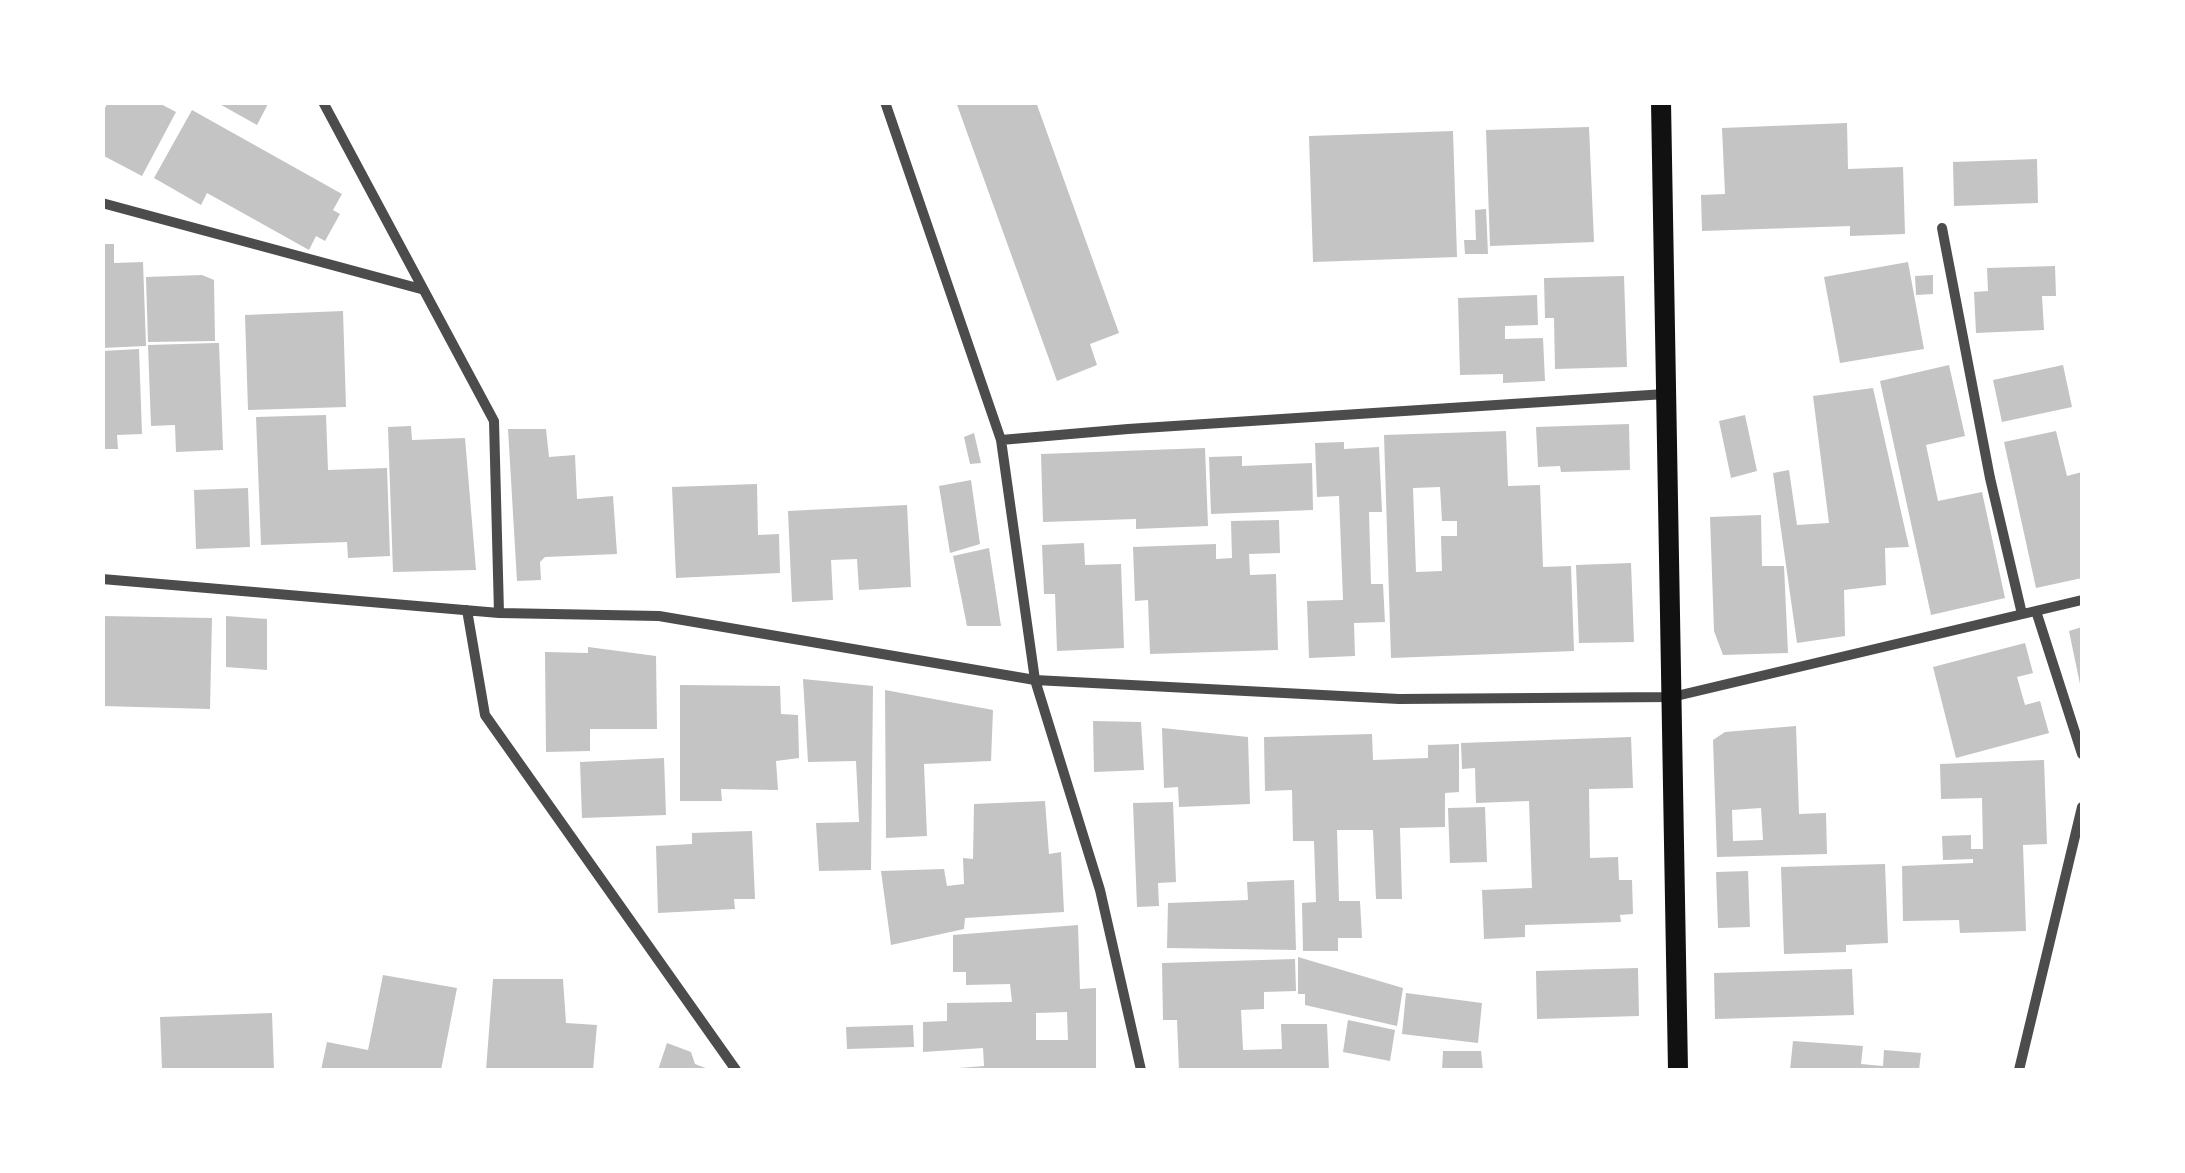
<!DOCTYPE html>
<style>
body{margin:0}
#map{position:relative;width:2185px;height:1173px;overflow:hidden;background:#fff;font-family:Figtree,sans-serif}
canvas{display:block}
.frame{position:absolute;inset:0;border:105px solid #fff;pointer-events:none}
</style>
<div id="map">
<canvas width="2185" height="1173"></canvas>
<div class="frame"></div>
</div>
<script>
const ctx = document.querySelector('canvas').getContext('2d');
ctx.lineJoin = 'round';
function fillPath(path, color) { ctx.fillStyle = color; ctx.fill(path, 'evenodd'); }
function trace(path, color, width, dash) { ctx.strokeStyle = color; ctx.lineWidth = width; ctx.lineCap = dash ? 'butt' : 'round'; ctx.setLineDash(dash || []); ctx.stroke(path); }
const building = new Path2D(`
 M108 102H157L176 112 142 176 102 155V114Z
 M216 102H269L257 125Z
 M956 102H1036L1119 333 1090 344 1097 365 1057 381Z
 M192 110 342 194 333 210 340 214 325 241 316 236 309 250 207 193 201 205 154 178Z
 M1847 123 1848 169 1903 167 1905 234 1850 236V226L1702 231 1701 195 1725 194 1722 128Z
 M1589 127 1594 242 1490 246 1486 130Z
 M1453 131 1457 257 1313 262 1309 136Z
 M2037 159 2038 203 1954 206 1953 162Z
 M1486 209 1488 254H1465L1464 240H1476L1475 210Z
 M102 244H114V263L143 262 146 346 102 348Z
 M1908 262 1924 349 1840 363 1824 277Z
 M2055 266 2056 296H2042L2044 330 1976 333 1974 292 1988 291 1987 268Z
 M202 275 214 280 215 341 148 342 146 277Z
 M1933 275V294L1916 295 1915 276Z
 M1624 276 1627 367 1555 369 1554 318H1545L1544 278Z
 M1537 295 1538 325 1505 326V339L1543 338 1545 381 1503 383V374L1460 375 1458 298Z
 M343 311 346 407 248 410 245 315Z
 M215 343H219L223 450 176 452 175 425 151 426 148 345Z
 M139 349 142 434 117 435 118 449H102V351Z
 M1949 365 1965 436 1926 445 1938 501 1982 492 2005 598 1931 615 1880 381Z
 M2063 365 2072 407 2002 422 1993 380Z
 M1873 388 1909 547 1885 548 1886 585 1844 590 1845 636 1797 643 1773 473 1789 470 1797 525 1829 523 1813 396Z
 M326 415 328 470 387 468 390 556 348 558 347 542 261 545 256 417Z
 M1745 415 1757 471 1731 478 1719 421Z
 M1629 424 1630 470 1561 472 1560 466 1538 467 1536 427Z
 M411 426 412 440 465 438 476 570 393 572 388 427Z
 M508 429H546L549 457 575 455 577 499 613 496 617 554 545 557 540 562 541 580 517 581Z
 M1506 431 1508 486 1540 485 1543 567 1571 566 1574 651 1391 658 1384 435ZM1440 487 1442 521H1457V536H1441L1442 571 1416 572 1413 488Z
 M2056 431 2067 476 2082 472V578L2036 588 2004 442Z
 M974 433 981 463 970 464 964 437Z
 M1344 442V449L1379 447 1382 512H1369L1371 584H1383L1385 622 1354 623 1355 656 1309 658 1307 601 1343 600 1339 496 1317 497 1315 443Z
 M1205 448 1208 526 1136 529V519L1043 522 1041 454Z
 M1242 456V466L1312 463 1313 510 1211 514 1209 457Z
 M971 480 980 544 950 553 939 486Z
 M757 484 758 535 779 534 780 573 676 578 672 487Z
 M248 488 250 547 196 549 194 490Z
 M907 505 911 587 859 590 857 559 831 560 833 600 792 602 788 511Z
 M1761 515 1762 566H1784L1788 653 1723 655 1714 631 1710 517Z
 M1279 520 1280 553 1249 554 1250 575 1276 574 1278 650 1150 654 1148 600 1135 601 1133 547 1216 544V559L1232 558 1231 521Z
 M1084 543 1085 565 1121 564 1124 648 1057 651 1055 594H1044L1042 545Z
 M989 548 1001 626H967L953 556Z
 M1631 563 1634 642 1579 643 1576 565Z
 M102 616 212 618 210 709 102 706Z
 M226 616 267 619V670L226 667Z
 M2082 627V689H2081L2069 631Z
 M2025 643 2033 673 2017 677 2025 705 2040 701 2049 733 1956 758 1933 667Z
 M588 647 656 656 657 729H590V751L546 752 545 652 588 653Z
 M803 679 873 686 871 870 819 871 816 823 859 822 856 761 808 762Z
 M680 685 780 686 781 714 798 715 799 758 776 761 778 790 721 789 722 801H680Z
 M885 690 993 710 991 761 924 764 927 836 886 838Z
 M1093 721 1141 722 1144 770 1094 772Z
 M1796 726 1799 814 1826 813 1827 854 1717 857 1713 740 1725 732ZM1761 808 1763 840 1733 841 1732 810Z
 M1162 728 1248 737 1250 804 1179 807 1178 787 1164 788Z
 M1372 734 1373 760 1428 758V745L1459 744V792L1445 793V827L1400 828 1402 899H1376L1373 830H1337L1339 901H1360L1362 938H1338V951H1303L1302 903 1316 902 1314 841H1293L1292 790 1265 791 1264 737Z
 M1631 737 1633 788 1589 789 1590 858 1618 857 1619 880H1632L1633 914 1620 915 1621 922 1525 925V937L1484 939 1482 890 1532 888 1529 801 1476 803 1475 768 1462 769 1461 743Z
 M664 758 666 815 582 818 580 762Z
 M2044 760 2047 844 2023 845 2026 931 1960 933 1959 920 1903 921 1902 866 1973 863V859L1943 860 1942 836 1971 835V849H1983L1982 798 1941 799 1940 764Z
 M1045 801 1049 854 1061 852 1064 912 965 918 964 929 891 945 881 871 944 869 947 886 964 884 963 858 973 859 974 804Z
 M1173 802 1176 882 1158 883 1159 906 1137 907 1133 803Z
 M1485 807 1487 862 1450 863 1448 808Z
 M752 831 755 899H734L735 909 658 913 656 846 692 844V833Z
 M1885 864 1888 943 1846 945V952L1784 954 1781 867Z
 M1748 871 1750 927 1718 928 1716 872Z
 M1294 880 1296 950 1167 948 1168 903 1248 900 1247 882Z
 M1078 925 1080 989 1096 988V1070H959V1068L984 1066 983 1048 923 1052V1022L947 1021V1003L1012 1002 1010 984 966 985V972H953V935ZM1067 1012 1068 1040H1036V1013Z
 M1298 957 1403 988 1397 1026 1305 1005V994H1298Z
 M1295 959 1296 991 1264 992V1009L1241 1010 1243 1050 1282 1049 1281 1024H1327L1329 1070H1179L1177 1020H1163L1162 963Z
 M1638 968 1639 1016 1537 1019 1536 971Z
 M1852 969 1854 1015 1715 1019 1714 973Z
 M383 975 457 988 441 1070H321L327 1042 368 1050Z
 M493 979H563L566 1023 597 1025 593 1070H486Z
 M1406 993 1482 1003 1478 1043 1402 1034Z
 M272 1013 274 1070H162L160 1017Z
 M1348 1020 1395 1030 1390 1061 1343 1052Z
 M913 1025 914 1047 847 1049 846 1027Z
 M1793 1041 1863 1046 1861 1064 1883 1066 1884 1050 1921 1053 1919 1070H1790Z
 M667 1043 691 1052 695 1064 711 1070H658Z
 M1443 1051H1481L1483 1070H1442Z`);
const minor = new Path2D(`
 M323 102 494 421 499 613
 M885 102 1001 440
 M102 203 421 289
 M1942 228 1990 478 2022 614
 M102 579 499 613 659 616 1035 680 1399 699 1672 697 2082 600
 M467 610 485 715 736 1070
 M2036 611 2082 754
 M1141 1070 1100 890 1035 680 1001 440 1128 429 1665 394
 M2019 1070 2082 807`);
const secondary = new Path2D(`
 M1661 102 1678 1070`);
fillPath(building, '#c4c4c4');
trace(minor, '#4c4c4c', 10);
trace(secondary, '#111', 20);
</script>
